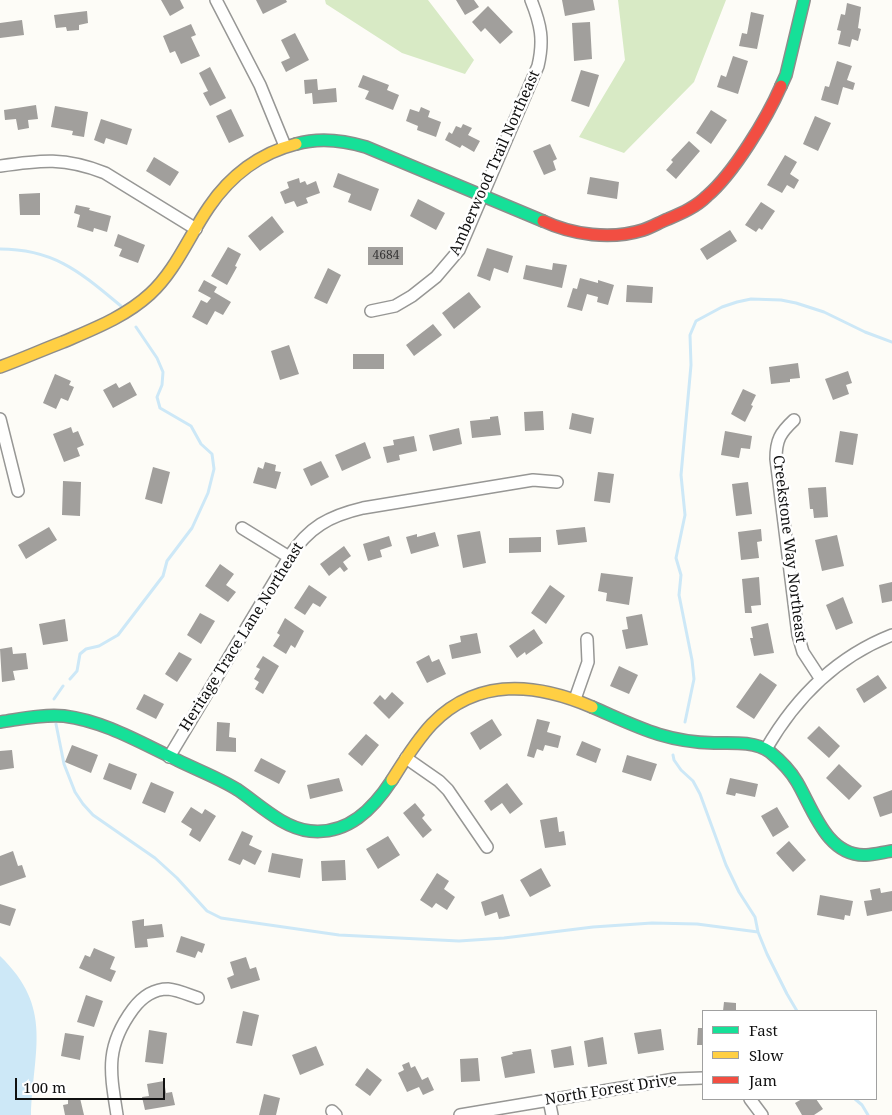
<!DOCTYPE html>
<style>
body{margin:0}
#map{position:relative;width:892px;height:1115px;overflow:hidden;background:#fdfcf7;font-family:"Noto Serif",serif}
canvas{display:block}
.legend{position:absolute;left:702px;top:1010px;width:175px;height:90px;box-sizing:border-box;background:#fff;border:1px solid #a0a0a0;margin:0;padding:6px 9px;list-style:none;font-size:15px;color:#111}
.legend li{display:flex;align-items:center;gap:10px;height:25px}
.legend b{width:25px;border:1px solid #a0a0a0}
.scale{position:absolute;left:15px;top:1078px;width:150px;height:22px;box-sizing:border-box;border:2px solid #111;border-top:0;padding-left:6px;font-size:15px;line-height:18px;white-space:nowrap;color:#111;-webkit-text-stroke:4px #fff;paint-order:stroke}
</style>
<div id="map">
<canvas width="892" height="1115"></canvas>
<ul class="legend">
<li><b style="height:6px;background:#16e098"></b>Fast</li>
<li><b style="height:6px;background:#ffcf43"></b>Slow</li>
<li><b style="height:6px;background:#f24e42"></b>Jam</li>
</ul>
<div class="scale">100 m</div>
</div>
<script>
const ctx = document.querySelector('canvas').getContext('2d');
ctx.lineJoin = 'round';
function fillPath(path, color) { ctx.fillStyle = color; ctx.fill(path, 'evenodd'); }
function trace(path, color, width, dash) { ctx.strokeStyle = color; ctx.lineWidth = width; ctx.lineCap = dash ? 'butt' : 'round'; ctx.setLineDash(dash || []); ctx.stroke(path); }
function drawText(font, color, halo, rows, align = 'center') {
  ctx.font = font + ' "Noto Serif",serif'; ctx.lineWidth = 5; ctx.setLineDash([]); ctx.textBaseline = 'middle'; ctx.strokeStyle = halo; ctx.fillStyle = color; for (const [text, x, y, turn = 0] of rows) {
    ctx.save(); ctx.translate(x, y); ctx.rotate((+turn || 0) * Math.PI / 180); ctx.textAlign = isNaN(turn) ? turn : align; if (halo) ctx.strokeText(text, 0, 0); ctx.fillText(text, 0, 0); ctx.restore();
  }
}
const forest = new Path2D(`
 M325 0H428L474 60 465 74 402 53 326 4Z
 M618 0H726L694 82 624 153 579 137 625 60Z`);
const water = new Path2D(`
 M0 956C54 1008 33 1050 31 1115H0Z`);
const stream = new Path2D(`
 M0 249C55 249 81 273 121 306
 M70 679 77 671 80 654 86 649 99 646 118 635 163 576 167 561 192 528 208 493 214 469 212 454 201 444 191 426 160 408 157 397 162 385 163 372 157 358 136 327
 M54 699 63 686
 M685 722 694 679 692 660 679 595 681 575 676 558 685 515 681 475 691 365 690 335 696 321 722 307 737 302 751 299 781 300 796 303 824 312 865 332 892 342
 M56 724 64 764 75 792 83 804 93 815 155 858 177 878 207 911 221 918 339 935 459 941 504 938 593 927 652 923 697 924 758 932
 M673 755 674 760 681 770 693 781 700 794 726 865 739 892 755 917 758 932 767 954 787 994 797 1011
 M855 1099 862 1105 868 1115`);
const building = new Path2D(`
 M161 0H180L184 8 170 16Z
 M256 0H286L287 2 263 14Z
 M456 0H474L479 7 465 15Z
 M562 0H593L595 10 565 16Z
 M847 3 861 7 858 28 861 29 858 41 852 39 850 47 838 44 841 31 837 30 841 14 845 15Z
 M488 6 513 32 500 44 485 28 481 32 472 22Z
 M87 11 88 23 79 25V30L67 31 66 27 56 28 54 15Z
 M751 12 764 15 757 49 739 46 742 33 747 34Z
 M22 20 24 35 0 38V23Z
 M590 22 592 59 574 61 572 23Z
 M191 24 196 35 191 37 200 56 181 64 175 51 170 53 163 36Z
 M295 33 309 60 286 72 281 62 290 58 281 40Z
 M733 56 748 61 738 94 717 87 721 75 726 77Z
 M837 61 852 66 847 80 855 83 853 90 843 87 838 105 821 100 825 86 829 87Z
 M210 67 226 98 210 106 203 93 208 91 199 73Z
 M581 70 599 75 589 107 571 101Z
 M363 75 389 85 387 90 399 95 393 110 365 99 369 91 358 87Z
 M317 79 318 90 336 88 337 102 313 104 312 93 305 94 304 80Z
 M36 105 38 119 28 120 29 128 18 130 16 119 5 120 4 110Z
 M55 106 88 112 84 137 72 135 73 131 51 127Z
 M421 107 430 111 428 117 441 122 436 137 417 130 418 126 406 121 410 109 419 112Z
 M231 109 244 136 229 143 216 116Z
 M711 110 727 120 711 144 696 133Z
 M815 116 831 123 818 151 803 144Z
 M101 119 132 129 127 145 106 138 104 144 94 140Z
 M463 124 472 128 468 135 480 141 474 152 462 145 460 148 445 140 449 132 452 134 456 126 461 128Z
 M689 141 700 151 676 179 666 170 673 162 671 160Z
 M550 144 557 159 553 161 556 170 544 175 533 151Z
 M785 155 797 162 790 174 799 180 794 189 787 185 782 193 767 185Z
 M154 157 179 172 170 186 146 171Z
 M338 173 379 189 371 211 348 202 351 194 333 187Z
 M590 177 619 182 617 199 587 194Z
 M299 178 300 183 305 181 307 185 316 181 320 193 306 198 308 203 297 207 294 201 285 204 280 192 289 188 287 182Z
 M40 193V215H20L19 194Z
 M418 199 445 213 436 230 410 216Z
 M761 202 775 211 762 230 759 228 756 232 745 225Z
 M76 205 90 208 89 210 111 216 107 232 94 228 93 232 77 227 80 215 74 213Z
 M272 216 284 232 260 251 248 236Z
 M730 230 737 241 707 260 700 249Z
 M118 234 145 245 138 263 119 256 122 249 114 246Z
 M228 247 241 254 235 266 237 267 227 285 211 276Z
 M368 247H403V265H368Z
 M487 248 513 256 508 273 494 268 490 281 477 276Z
 M553 263 567 265 562 288 523 279 526 265 552 270Z
 M328 268 341 275 327 304 314 298Z
 M580 278 598 283V280L614 285 608 305 597 302 598 297 587 294 582 311 567 307 573 288 577 289Z
 M204 280 217 287 214 292 231 302 223 315 215 311 207 325 192 317 201 300 207 303 211 298 198 291Z
 M627 285 653 287 652 303 626 302Z
 M469 292 481 307 454 329 442 313Z
 M433 324 442 335 414 356 406 345Z
 M289 345 299 374 280 380 271 351Z
 M353 354H384V369H353Z
 M798 363 800 378 790 379V382L771 384 769 367Z
 M848 371 852 383 846 385 849 394 833 400 825 379Z
 M55 374 71 381 69 385 74 387 68 401 61 398 56 409 43 403Z
 M130 382 137 395 113 408 103 390 116 383 119 388Z
 M743 389 756 395 751 405 753 406 745 422 731 414Z
 M543 411 544 430 525 431 524 412Z
 M572 413 594 418 591 434 569 429Z
 M498 416 501 435 472 438 470 421 490 419V417Z
 M71 427 73 433 78 431 84 445 77 448 80 456 64 462 53 434Z
 M459 428 462 444 433 451 429 435Z
 M725 431 752 436 750 449 741 448 739 458 721 455Z
 M840 431 858 434 853 465 835 462Z
 M414 436 417 451 399 455 400 460 387 463 383 447 394 445 393 440Z
 M365 442 371 458 342 471 335 455Z
 M321 461 329 477 311 486 303 469Z
 M265 462 276 465 275 471 281 472 276 489 253 483 258 467 263 469Z
 M153 467 170 472 162 504 145 499Z
 M598 472 614 474 610 503 594 501Z
 M63 481 81 482 80 516 62 515Z
 M748 482 752 514 736 516 732 484Z
 M826 487 828 517 814 518 813 509H810L808 488Z
 M49 527 57 540 26 559 18 545Z
 M585 527 587 542 558 545 556 530Z
 M761 529 762 541 757 542 759 558 741 560 738 532Z
 M480 531 486 563 463 568 457 535Z
 M435 532 439 546 411 554 406 537 417 534V537Z
 M837 535 844 566 822 571 815 540Z
 M389 536 392 546 380 550 382 557 368 561 363 544Z
 M541 537V552L509 553V538Z
 M344 546 351 556 343 562 348 569 344 572 340 567 329 576 320 564Z
 M220 564 234 574 226 585 236 592 228 602 205 586Z
 M601 573 633 577 629 605 606 601 607 593 598 591Z
 M759 577 761 605 751 606 752 613H745L742 579Z
 M892 582V601L882 603 879 585Z
 M309 585 327 597 320 607 313 603 305 615 294 608Z
 M550 585 565 596 546 624 531 613Z
 M843 597 853 623 836 630 826 605Z
 M200 613 215 621 201 644 187 635Z
 M642 614 648 645 626 649 622 630 628 629 626 617Z
 M285 618 304 631 295 648 291 645 286 654 273 646 280 635 277 633Z
 M65 619 68 641 43 645 39 624Z
 M768 623 774 653 754 656 750 638H753L751 627Z
 M534 629 543 643 526 655 525 652 517 658 509 646Z
 M477 633 481 653 452 659 449 645 461 642 460 636Z
 M12 647 13 654 26 653 28 669 13 671 15 680 2 682 0 649Z
 M179 652 192 659 177 682 165 674Z
 M429 655 432 662 439 659 446 674 427 683 416 662Z
 M263 656 279 666 263 694 255 689 259 682 254 679 260 669 256 667Z
 M619 666 638 675 629 694 610 686Z
 M760 673 777 685 754 719 736 707Z
 M878 675 887 688 864 703 856 689Z
 M392 692 404 703 389 719 373 703 380 695 385 700Z
 M144 694 164 704 156 719 136 709Z
 M492 719 502 735 480 750 470 733Z
 M537 719 550 722 547 732 561 736 558 748 545 745 543 751 537 749 534 758 527 756Z
 M217 722 230 723 229 737 236 738V752L216 751Z
 M819 726 840 746 829 758 807 738Z
 M366 734 379 745 362 766 348 754Z
 M582 741 601 749 596 763 576 755Z
 M72 745 98 755 91 773 65 762Z
 M12 750 14 768 0 770V751Z
 M627 755 657 764 651 781 622 772Z
 M261 758 286 771 279 784 254 771Z
 M109 763 137 774 131 790 103 779Z
 M839 764 862 786 849 800 826 778Z
 M339 778 343 791 310 799 307 785Z
 M730 778 758 784 755 797 736 793 735 796 726 794Z
 M151 782 174 792 165 813 142 803Z
 M507 783 523 804 510 814 502 803 491 811 484 801Z
 M892 790V813L880 817 873 797Z
 M415 803 425 815 422 818 432 830 423 838 403 813Z
 M191 807 202 814 205 809 216 816 200 842 189 835 192 829 181 822Z
 M777 807 789 827 773 837 761 816Z
 M557 817 559 832 564 831 566 845 545 848 540 820Z
 M242 831 253 836 249 845 262 851 255 865 243 859 240 865 228 860Z
 M388 836 400 855 378 869 366 849Z
 M789 841 806 860 793 872 776 853Z
 M13 851 18 866 22 865 26 877 0 886V856Z
 M272 853 303 859 300 878 268 872Z
 M345 860 346 880 322 881 321 861Z
 M541 868 551 886 530 897 520 880Z
 M437 873 449 881 444 889 455 897 447 910 436 903 432 908 420 900Z
 M880 888 881 893 892 891V911L867 916 864 901 872 900 870 890Z
 M503 894 510 916 499 919 497 912 485 916 481 902Z
 M820 895 853 901 850 916 845 915 844 920 817 915Z
 M0 904 16 909 10 926 0 923Z
 M144 919V926L162 924 164 937 147 939 148 947 135 948 132 921Z
 M181 936 205 944 202 953 198 951 195 958 176 952Z
 M94 948 115 957 110 969 116 971 111 982 79 968 85 955 90 957Z
 M246 957 250 969 256 967 260 980 231 989 227 978 234 975 230 962Z
 M86 995 103 1001 94 1027 77 1022Z
 M724 1002 736 1003V1011H723Z
 M243 1011 259 1015 252 1046 236 1043Z
 M698 1028H703V1045H697Z
 M661 1029 664 1050 638 1054 634 1033Z
 M149 1030 167 1033 163 1064 145 1062Z
 M65 1033 84 1036 80 1060 61 1056Z
 M603 1037 607 1064 588 1067 584 1041Z
 M316 1046 324 1065 300 1075 292 1055Z
 M571 1046 574 1065 554 1068 551 1050Z
 M531 1049 535 1073 505 1078 501 1057 513 1054 512 1052Z
 M478 1058 480 1081 461 1082 460 1059Z
 M409 1062 411 1068 415 1066 422 1080 428 1077 434 1090 423 1095 419 1087 407 1092 398 1073 404 1070 402 1065Z
 M367 1068 382 1080 370 1096 355 1085Z
 M164 1081 166 1093 172 1092 175 1105 145 1110 142 1097 149 1096 147 1084Z
 M264 1094 280 1098 276 1115H259Z
 M80 1098 84 1115H65L63 1105 68 1104V1100Z
 M802 1099H816L823 1109 814 1115H802L795 1103Z`);
const street = new Path2D(`
 M216 0 260 85 285 146
 M0 166C41 160 65 157 105 173L196 229
 M371 311 395 306 412 296 436 277 459 250 538 66C544 40 541 25 531 0
 M0 419 18 491
 M794 420C780 433 776 440 776 459L798 635 803 652 820 678
 M242 528 289 557
 M575 699 588 662 587 639
 M766 749C796 697 836 657 892 635
 M169 757 289 557C309 527 329 516 363 508L533 480 557 482
 M406 758 439 781 448 790 487 847
 M750 1099 762 1115
 M549 1100 552 1115
 M332 1111 336 1115
 M117 1115C110 1071 105 1047 133 1009 142 997 153 989 168 989 178 990 189 995 198 998
 M460 1115 675 1079 703 1078`);
const fast = new Path2D(`
 M781 86 786 75 804 0
 M296 144C320 137 343 140 366 147L543 221
 M592 707C636 726 664 742 714 743 731 743 755 741 770 752 781 761 790 770 797 782 813 809 827 857 866 855 874 855 884 852 892 851
 M0 722C21 719 43 714 64 716 104 721 141 743 177 760 197 770 219 778 238 790 260 805 283 828 310 831 348 835 373 809 392 780`);
const slow = new Path2D(`
 M0 367C22 359 42 350 63 342 93 329 125 317 150 294 176 270 189 236 209 207 230 176 260 153 296 144
 M392 780C404 761 416 741 432 724 478 677 536 683 592 707`);
const jam = new Path2D(`
 M543 221C573 235 611 240 643 230 652 227 660 222 668 219 682 213 696 207 707 196 734 173 767 118 781 86`);
const numberNames = [
 ["4684",386,256]
];
const streetNames = [
 ["Amberwood Trail Northeast",495,163,-66],
 ["Creekstone Way Northeast",789,549,83],
 ["Heritage Trace Lane Northeast",242,637,-58],
 ["North Forest Drive",611,1090,-9]
];
fillPath(forest, '#d8eac5');
fillPath(water, '#cde8f7');
trace(stream, '#cde8f7', 3);
fillPath(building, '#a19f9c');
trace(street, '#979795', 14);
trace(fast, '#8e8d8b', 14);
trace(slow, '#8e8d8b', 14);
trace(jam, '#8e8d8b', 14);
trace(street, '#fffffe', 11);
trace(fast, '#16e098', 11);
trace(slow, '#ffcf43', 11);
trace(jam, '#f24e42', 11);
drawText('12px', '#353434', null, numberNames);
drawText('15px', '#111', '#fff', streetNames);
</script>
